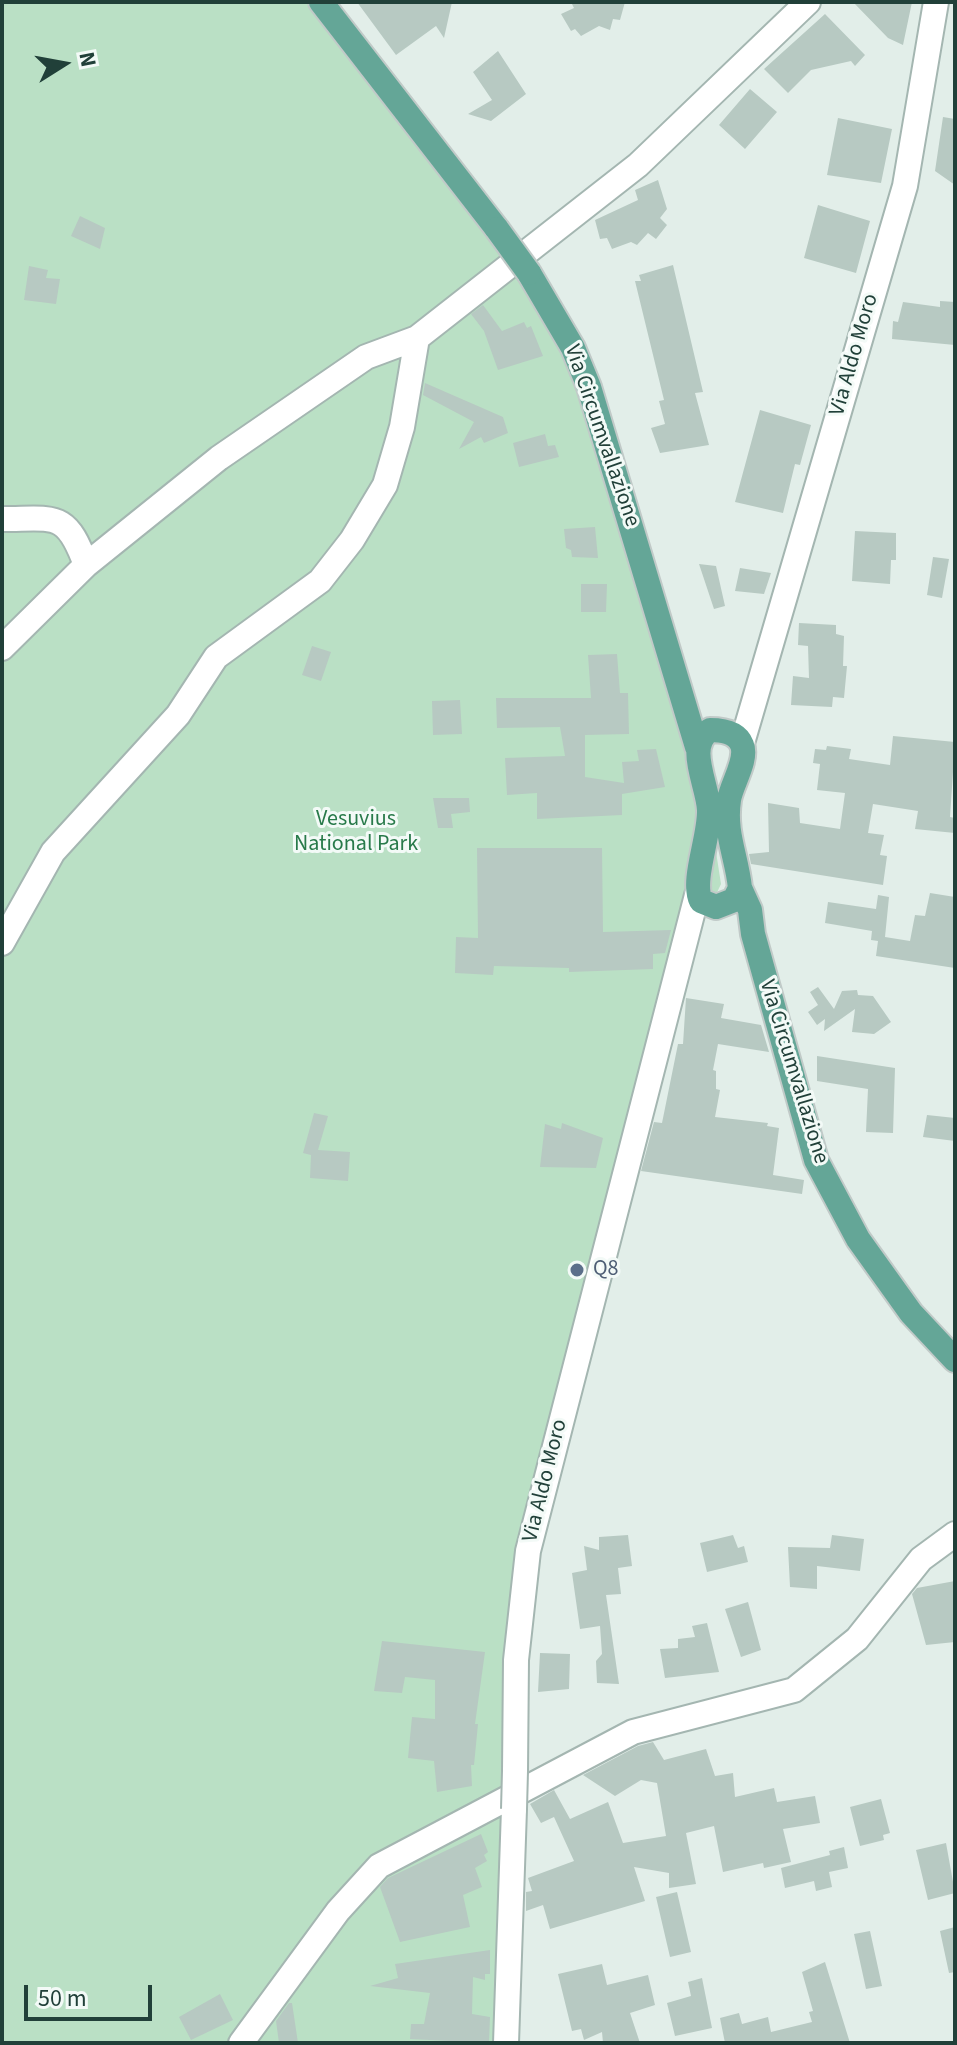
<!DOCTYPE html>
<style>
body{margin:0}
#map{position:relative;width:957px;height:2045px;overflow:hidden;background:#e2eee9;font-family:"Source Sans 3",sans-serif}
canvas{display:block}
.frame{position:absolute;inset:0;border:4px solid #214039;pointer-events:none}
.north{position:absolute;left:24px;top:24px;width:80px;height:80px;-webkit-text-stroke:6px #f3faf7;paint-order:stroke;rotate:79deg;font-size:22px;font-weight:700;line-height:32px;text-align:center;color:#214039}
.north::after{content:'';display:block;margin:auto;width:28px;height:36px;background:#214039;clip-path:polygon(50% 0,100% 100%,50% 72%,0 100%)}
.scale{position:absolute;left:24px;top:1985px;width:128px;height:36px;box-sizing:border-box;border:4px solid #214039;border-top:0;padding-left:10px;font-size:24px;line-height:28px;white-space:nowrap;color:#214039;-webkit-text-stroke:6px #f3faf7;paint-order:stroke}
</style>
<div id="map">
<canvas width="957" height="2045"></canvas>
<div class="frame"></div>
<div class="north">N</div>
<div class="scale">50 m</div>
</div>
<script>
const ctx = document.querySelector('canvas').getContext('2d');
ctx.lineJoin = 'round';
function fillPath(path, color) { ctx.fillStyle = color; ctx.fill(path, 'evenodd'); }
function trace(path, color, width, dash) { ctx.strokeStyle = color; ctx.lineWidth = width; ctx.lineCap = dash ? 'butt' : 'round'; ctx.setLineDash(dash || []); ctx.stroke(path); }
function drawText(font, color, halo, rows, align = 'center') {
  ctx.font = font + ' "Source Sans 3",sans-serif'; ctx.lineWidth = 6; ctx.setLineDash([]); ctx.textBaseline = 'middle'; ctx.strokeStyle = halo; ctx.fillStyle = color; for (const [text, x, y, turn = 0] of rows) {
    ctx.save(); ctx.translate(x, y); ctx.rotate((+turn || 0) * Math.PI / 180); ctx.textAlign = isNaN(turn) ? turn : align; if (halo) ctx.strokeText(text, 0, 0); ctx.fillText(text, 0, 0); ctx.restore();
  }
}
const green = new Path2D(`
 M2 2H337L422 110 525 252 573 333 703 768 721 884 692 945 536 1543 522 1708 513 2043H2Z`);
const building = new Path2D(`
 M357 2H452L444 38 436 26 396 55Z
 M571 2H625L620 20 613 19 610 30 599 26 581 36 575 29 571 31 561 14 574 8Z
 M853 2H912L903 45 888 38Z
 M825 14 865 55 855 66 851 61 811 70 788 93 764 69Z
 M498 51 526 94 491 121 468 114 492 100 473 72Z
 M750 89 777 112 745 149 719 125Z
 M943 117 955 119V185L935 171Z
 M838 118 892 129 881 183 827 175Z
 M658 180 667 209 660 218 667 225 656 239 648 233 637 245 631 242 612 249 607 238 600 239 595 220 638 200 635 190Z
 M818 205 870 221 856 273 804 258Z
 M80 216 105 228 100 249 71 236Z
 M673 265 703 392 695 393 709 445 660 453 651 428 665 424 659 401 664 400 635 281H641L639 275Z
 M29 266 48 270 46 278 60 279 56 304 24 300Z
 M940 301 955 302V345L892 339 893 321 898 322 903 302 940 307Z
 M483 305 502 331 524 322 527 328 531 326 543 356 498 370 484 331 471 314Z
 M425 383 503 417 508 433 484 443 481 437 459 449 474 422 423 395Z
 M760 410 811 425 800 465 795 464 783 513 735 502Z
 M545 434 548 446 555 445 559 457 519 467 513 443Z
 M595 527 598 558 572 557 571 550 566 548 564 529Z
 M855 531 896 533V560H891L890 584 852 581Z
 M933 557 949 559 942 598 927 595Z
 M699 564 716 566 725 606 714 609Z
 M740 568 771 573 764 594 735 591Z
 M581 584H607L606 612H581Z
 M799 623 836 625V634L844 636 843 666H847L844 698 833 697 832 707 791 705 793 676 809 678 808 646 798 645Z
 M312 646 331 652 321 681 302 675Z
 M617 654 620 693H628L629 734 585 735V777L624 783 622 762 639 761 637 750 656 749 665 787 622 794V815L537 819V793L507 795 505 758 565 756 560 727 497 728 496 698H591L588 655Z
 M460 700 462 734 433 735 432 701Z
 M893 736 955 742 950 817 955 818V833L915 829 918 811 873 804 868 833 884 835 880 855 887 856 883 885 751 864 749 854 769 852 768 803 799 808 800 823 840 829 845 793 817 790 820 764 813 763 815 749 826 750 827 746 851 749 849 759 890 765Z
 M433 798H469L470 812 451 814 453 828H438Z
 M477 848H602L603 932 671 930 665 953 653 954V969L569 972V968L494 966 493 975 455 973 456 937 478 938Z
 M930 893 955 897V968L876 956 878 941 871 940 872 931 825 923 828 902 876 909 878 895 889 897 885 937 910 941 915 915 925 916Z
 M818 987 834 1009 842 991 857 990 858 995 873 996 891 1022 874 1034 852 1032 855 1009 824 1031 825 1019 817 1025 808 1012 818 1005 810 992Z
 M686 998 724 1004 721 1018 761 1025 769 1052 718 1044 713 1070 716 1071V1089L720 1090 715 1117 768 1123 767 1126 779 1128 773 1175 804 1180 802 1194 641 1171 654 1122 662 1123 678 1044H683Z
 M817 1056 895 1068 893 1133 866 1132 868 1089 817 1081Z
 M314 1113 328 1116 318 1150 350 1152 348 1181 310 1178 311 1155 303 1153Z
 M927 1115 955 1118V1141L923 1137Z
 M562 1123 603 1138 596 1168 540 1167 545 1124 561 1129Z
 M628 1535 632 1566 618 1568 621 1594 606 1595 619 1684 597 1683 596 1661 602 1654 600 1626 580 1629 572 1573 587 1570 584 1546 599 1550V1537Z
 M733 1535 738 1548 744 1546 748 1562 707 1572 700 1543Z
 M832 1535 864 1539 860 1571 817 1566V1589L790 1587 788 1547 830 1548Z
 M955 1581V1642L926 1645 912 1594 917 1588Z
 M748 1602 761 1650 741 1657 725 1609Z
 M707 1623 719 1672 665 1678 660 1649 678 1648V1639L695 1637 692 1626Z
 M382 1641 485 1652 475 1724H478L474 1765H471L472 1786 437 1792 434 1761 408 1758 412 1717 435 1719V1680L405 1677 402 1693 374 1691Z
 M540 1653 570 1654 569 1689 538 1692Z
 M653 1742 664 1760 706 1749 715 1776 733 1773 735 1797 774 1788 777 1802 815 1796 820 1823 783 1829 791 1862 764 1868 763 1863 723 1872 714 1826 686 1833 696 1884 669 1888V1873L634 1867 645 1901 550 1929 543 1905 526 1911V1892L532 1891 528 1878 574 1861 554 1817 541 1823 530 1804 554 1790 570 1819 608 1802 623 1843 666 1836 657 1783 641 1780 615 1796 583 1775 638 1746Z
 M881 1799 890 1833 883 1835 884 1840 860 1846 850 1807Z
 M481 1834 488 1852 484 1855 487 1861 475 1868 482 1887 463 1895 470 1927 400 1942 380 1887 388 1878Z
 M946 1843 955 1893 928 1900 916 1850Z
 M844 1847 848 1868 829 1872 832 1887 816 1891 814 1881 785 1888 781 1868 830 1855 829 1851Z
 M677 1892 691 1952 670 1957 656 1897Z
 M955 1927V1972L949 1973 940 1931Z
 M870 1931 882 1986 866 1989 854 1934Z
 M490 1950V1974H485V1980L473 1977 472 2014 490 2017 489 2043 410 2039 411 2024H424L430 1993 370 1986 398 1978 395 1964Z
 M825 1962 850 2043H725L720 2018 739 2013 742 2024 768 2017 771 2032 812 2022 809 2012 813 2011 802 1972Z
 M602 1964 607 1985 648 1975 655 2005 630 2013 640 2043H603L602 2032 584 2040 581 2029 572 2031 558 1974Z
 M702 1978 712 2028 675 2036 667 2003 691 1996 688 1982Z
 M220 1994 233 2020 191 2040 179 2017Z
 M289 2003H292L298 2043H279L276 2021Z`);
const minor = new Path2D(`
 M2 519C55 519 66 510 86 565
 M2 648 86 565 219 458 366 357 417 338 638 165 808 2
 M742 743 905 186 936 2
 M2 943 53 852 178 715 216 657 320 581 352 540 385 485 402 427 417 338
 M515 1771 516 1660 528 1551 697 895
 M241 2043 338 1911 379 1866 633 1732 794 1690 857 1639 921 1559 955 1534
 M506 2043 514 1809`);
const major = new Path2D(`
 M321 2 497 229
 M529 273 573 348 589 387 697 747
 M710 730C723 730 737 732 742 745 748 760 731 785 729 800 724 833 737 857 740 888L734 900 716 907 701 901C691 881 710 836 709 810 708 785 685 746 710 730Z
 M740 888 750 910 753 934 816 1160 858 1239 911 1313 955 1360`);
const minorBridge = new Path2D(`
 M514 1809 515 1771`);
const majorBridge = new Path2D(`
 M497 229 529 273`);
const markers = [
 [577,1270,8,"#5c6f8a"]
];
const streetNames = [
 ["Via Aldo Moro",855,355,-74],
 ["Via Circumvallazione",601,436,71],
 ["Via Circumvallazione",793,1072,73],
 ["Via Aldo Moro",546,1481,-76]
];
const parkNames = [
 ["Vesuvius",356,820],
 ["National Park",356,845]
];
const serviceNames = [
 ["Q8",593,1270]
];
fillPath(green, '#bae0c5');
fillPath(building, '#b7c9c2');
trace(minor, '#a4b6b1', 28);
trace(major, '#c1cac8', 28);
trace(minor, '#fff', 24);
trace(major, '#64a697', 24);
trace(minorBridge, '#a4b6b1', 28, []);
trace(majorBridge, '#c1cac8', 28, []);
trace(minorBridge, '#fff', 24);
trace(majorBridge, '#64a697', 24);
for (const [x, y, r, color] of markers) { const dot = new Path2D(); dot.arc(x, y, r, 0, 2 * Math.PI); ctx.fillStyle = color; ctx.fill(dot); trace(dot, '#f3faf7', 3); }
drawText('22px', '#214039', '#f3faf7', streetNames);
drawText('22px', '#287a4a', '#f3faf7', parkNames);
drawText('22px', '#4e5e75', '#f3faf7', serviceNames, 'left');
</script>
